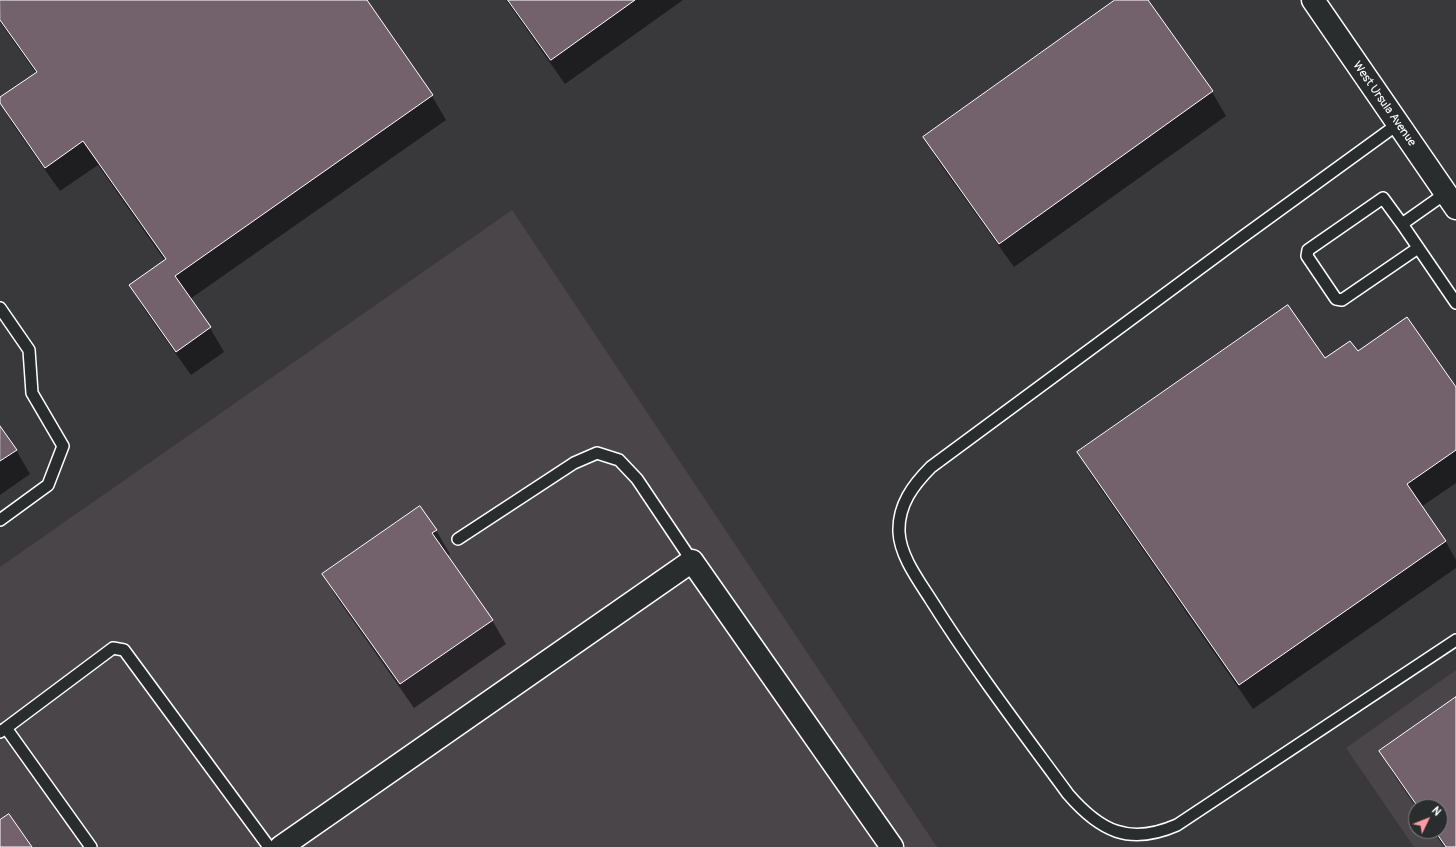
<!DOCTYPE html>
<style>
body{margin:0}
#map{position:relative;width:1456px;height:847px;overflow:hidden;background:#39383a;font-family:Pangolin,sans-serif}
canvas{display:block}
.north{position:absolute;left:1408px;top:799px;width:40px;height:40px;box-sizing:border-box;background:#2a2d2e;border:1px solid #7f8182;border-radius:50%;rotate:47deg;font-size:11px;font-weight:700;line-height:16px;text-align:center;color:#fff}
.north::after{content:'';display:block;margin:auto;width:14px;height:18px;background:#ff9aa2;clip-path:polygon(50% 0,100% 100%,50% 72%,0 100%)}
</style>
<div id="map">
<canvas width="1456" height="847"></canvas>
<div class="north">N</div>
</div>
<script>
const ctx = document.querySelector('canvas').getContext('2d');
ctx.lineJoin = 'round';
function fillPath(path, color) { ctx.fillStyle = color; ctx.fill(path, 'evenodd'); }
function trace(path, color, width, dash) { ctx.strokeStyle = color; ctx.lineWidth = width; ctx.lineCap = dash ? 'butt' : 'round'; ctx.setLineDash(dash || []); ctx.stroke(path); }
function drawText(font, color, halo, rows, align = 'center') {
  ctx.font = font + ' Pangolin,sans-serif'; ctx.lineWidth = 3; ctx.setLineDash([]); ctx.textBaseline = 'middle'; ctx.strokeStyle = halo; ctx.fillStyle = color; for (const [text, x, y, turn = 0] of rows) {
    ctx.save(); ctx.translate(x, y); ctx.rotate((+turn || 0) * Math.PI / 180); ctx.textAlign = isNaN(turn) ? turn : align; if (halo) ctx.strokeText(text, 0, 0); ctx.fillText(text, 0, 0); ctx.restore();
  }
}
const built = new Path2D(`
 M512 210 937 847H0V567Z
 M1456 670V847H1414L1346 748ZM1416 807H1440V831H1416Z`);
const shadow = new Path2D(`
 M0 0H365L432 96 446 120 190 299 210 328 224 352 191 375 144 309 130 285 165 261 98 165 60 191 12 123 0 102V98L36 73 0 22Z
 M506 0H683L565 84Z
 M1117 0H1147L1212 92 1226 116 1014 267 938 161 925 137Z
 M1358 353 1456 389V483L1421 507 1446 542 1456 560V568L1253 709 1092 476 1078 452 1325 359Z
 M0 427 16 450 30 474 0 495Z
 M436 530 450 554 447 556 492 620 506 644 414 708 337 598 323 574Z
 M1456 698V847H1444L1433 831H1440V807H1416L1394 775 1380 751Z`);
const building = new Path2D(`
 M0 0H367L433 95 175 276 211 327 176 352 129 285 166 259 83 141 45 168 0 103V97L37 72 0 20Z
 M508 0H635L551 60Z
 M1115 0H1148L1213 91 999 244 923 137Z
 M1288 305 1325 358 1350 341 1358 351 1407 317 1456 387V450L1407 484 1446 541 1239 685 1077 452Z
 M0 426 17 450 0 461Z
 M420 506 437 530 432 533 493 620 400 684 322 574Z
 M1456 697V847H1446L1435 831H1440V807H1418L1379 751Z
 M9 814 32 847H0V820Z`);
const lane = new Path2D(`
 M1398 124 1241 238 931 467C913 485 898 505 899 532 900 556 919 581 931 600 973 667 1021 730 1068 794 1100 831 1129 846 1177 825L1456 640
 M1446 193 1402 224 1456 303
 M1402 224 1383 198 1308 250 1307 256 1336 299 1342 300 1418 248
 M0 308 29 350 32 393 63 446 48 485 0 520
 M458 539 574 463 597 453 619 460 637 479 692 561
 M6 728 113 648 124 650 269 847
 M0 732 6 728 91 847`);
const street = new Path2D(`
 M1313 0 1456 208
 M281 847 692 561 892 847`);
const streetNames = [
 ["West Ursula Avenue",1384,104,55]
];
fillPath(built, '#4a4549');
fillPath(shadow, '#0007');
fillPath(building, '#73626c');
trace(building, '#fff', 1);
trace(lane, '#fff', 14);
trace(street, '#fff', 25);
trace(lane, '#2a2d2e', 11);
trace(street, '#2a2d2e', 22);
drawText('12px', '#fff', '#2a2d2e', streetNames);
</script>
